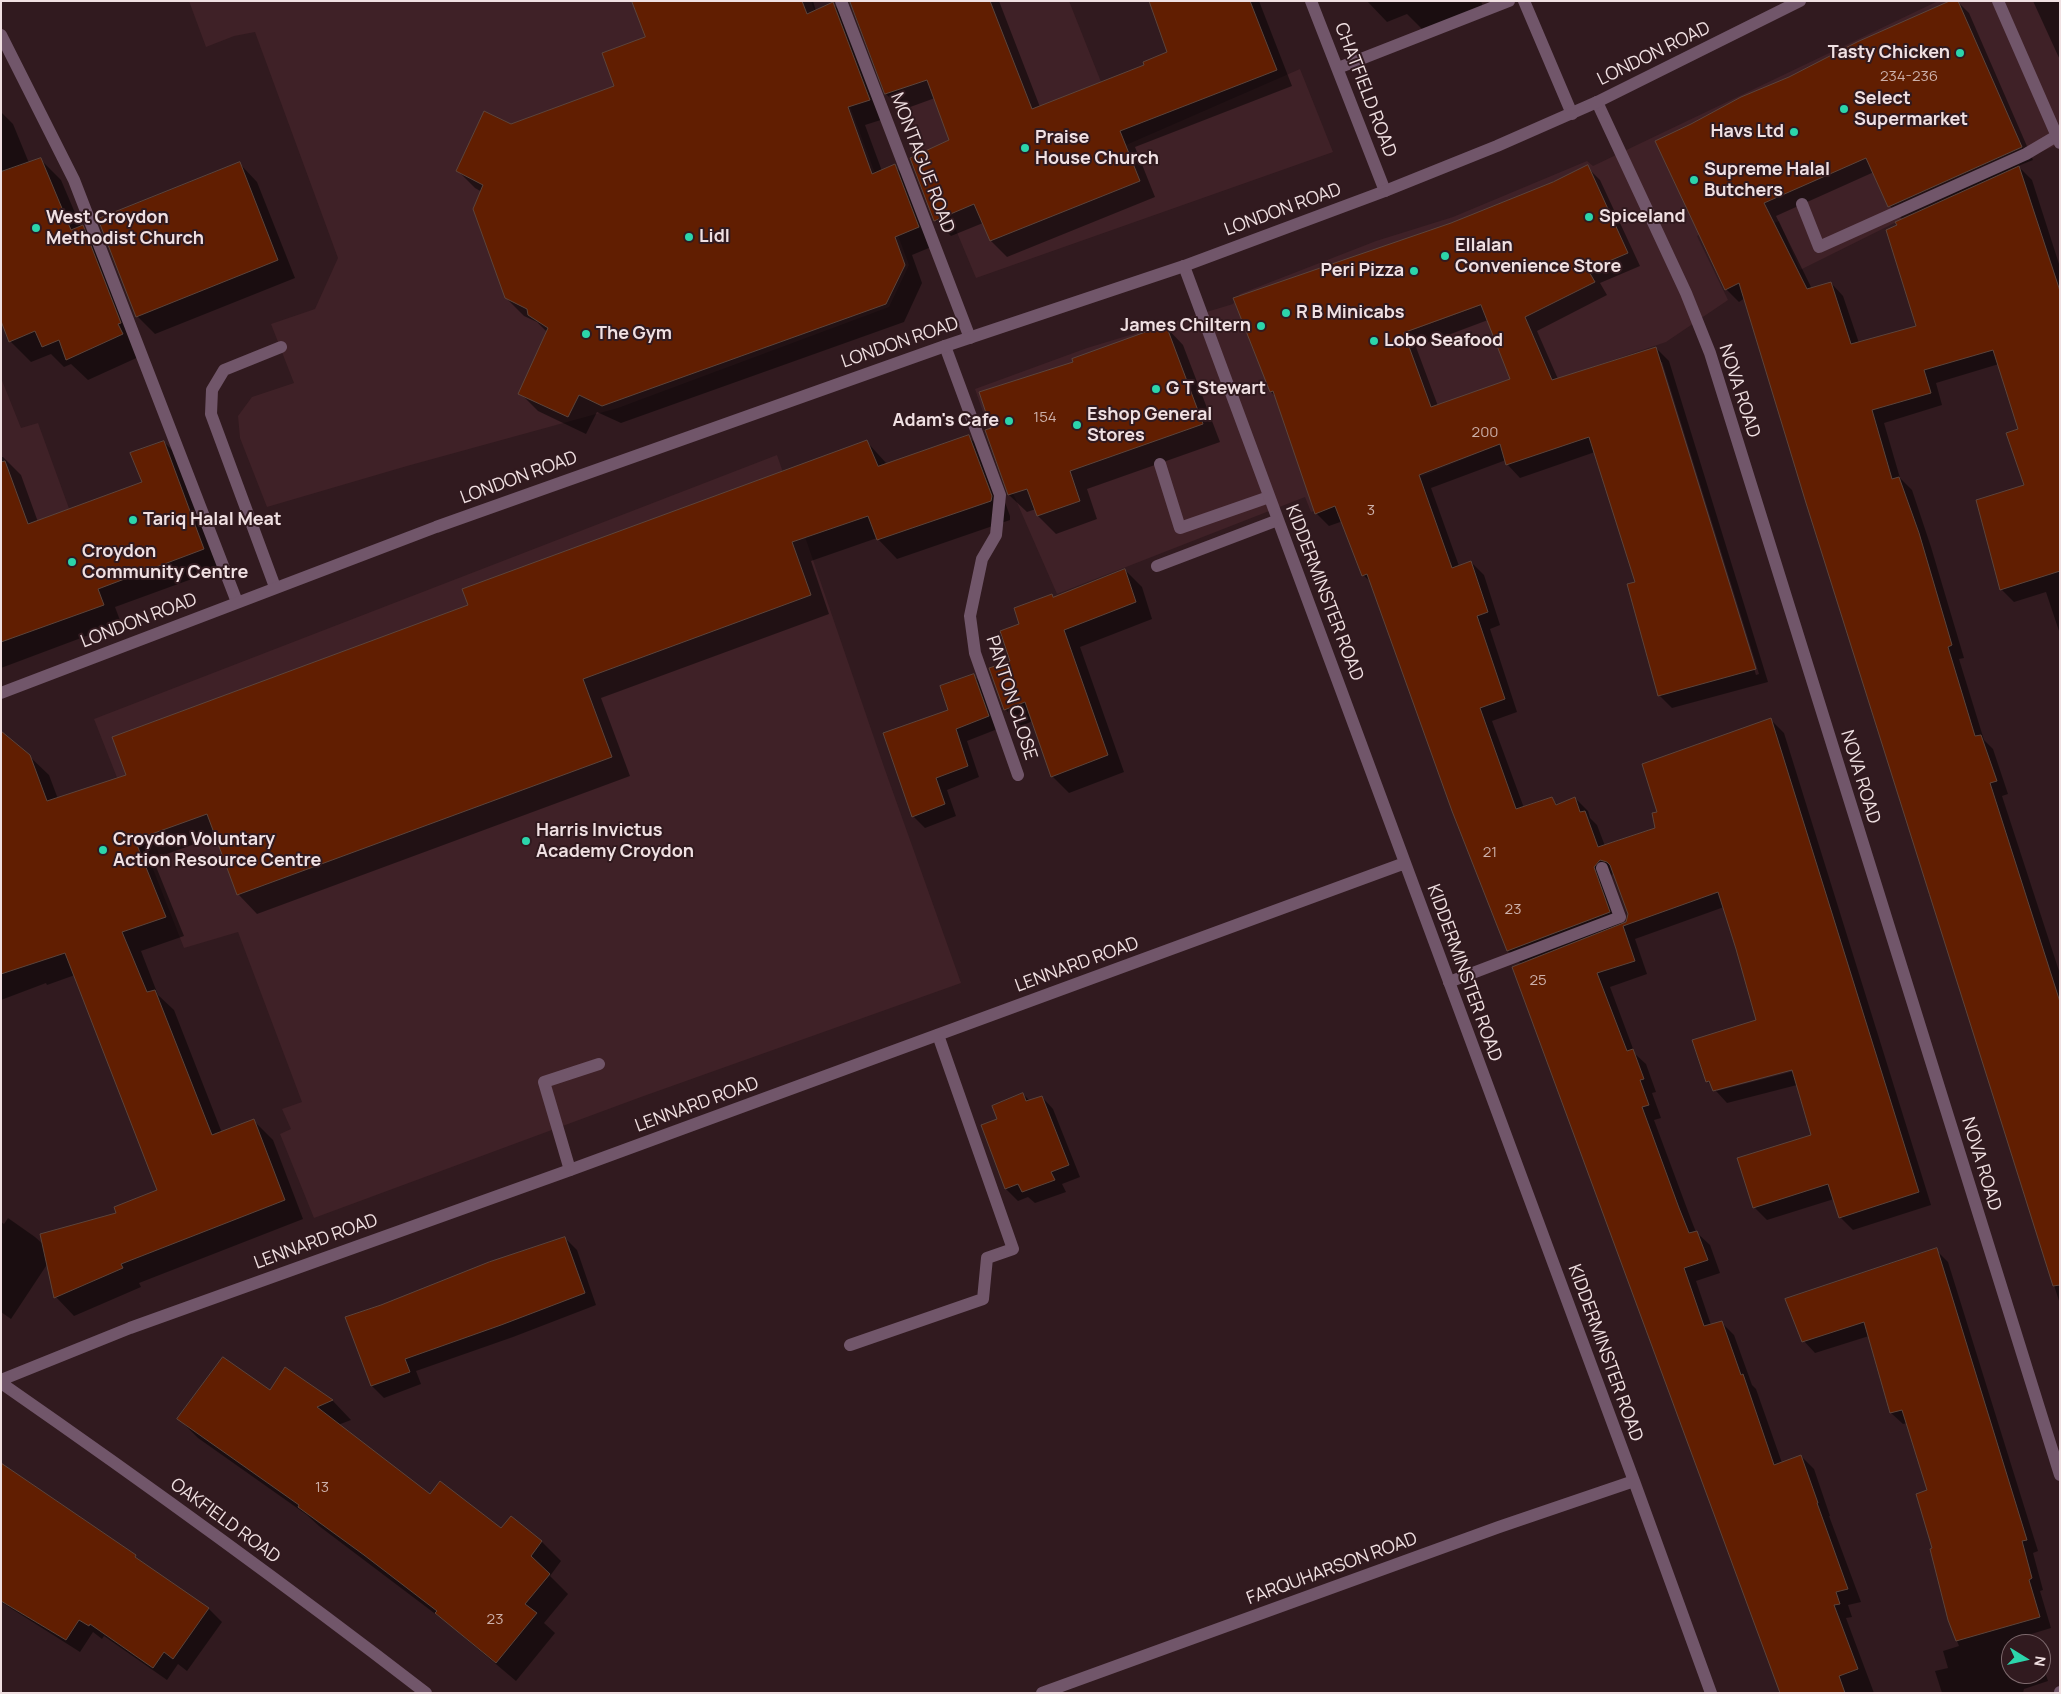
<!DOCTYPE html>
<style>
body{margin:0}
#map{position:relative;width:2061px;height:1694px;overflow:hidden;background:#311a1f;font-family:Manrope,sans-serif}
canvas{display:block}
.frame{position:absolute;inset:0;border:2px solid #f0e0e2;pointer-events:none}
.north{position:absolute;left:2001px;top:1634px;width:50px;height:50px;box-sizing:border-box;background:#311a1f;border:1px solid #7d696d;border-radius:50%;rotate:99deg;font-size:14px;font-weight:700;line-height:20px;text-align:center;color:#f0e0e2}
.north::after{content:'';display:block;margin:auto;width:18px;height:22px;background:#2cd5ab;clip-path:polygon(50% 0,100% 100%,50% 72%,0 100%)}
</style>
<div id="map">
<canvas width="2061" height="1694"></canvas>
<div class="frame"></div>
<div class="north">N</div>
</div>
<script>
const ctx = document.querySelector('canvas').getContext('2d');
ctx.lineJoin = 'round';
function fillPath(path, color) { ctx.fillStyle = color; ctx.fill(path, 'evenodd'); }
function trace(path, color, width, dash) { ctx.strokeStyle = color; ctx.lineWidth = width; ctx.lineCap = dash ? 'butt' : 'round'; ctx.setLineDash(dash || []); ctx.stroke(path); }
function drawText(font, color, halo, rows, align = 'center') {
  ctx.font = font + ' Manrope,sans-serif'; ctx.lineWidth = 4; ctx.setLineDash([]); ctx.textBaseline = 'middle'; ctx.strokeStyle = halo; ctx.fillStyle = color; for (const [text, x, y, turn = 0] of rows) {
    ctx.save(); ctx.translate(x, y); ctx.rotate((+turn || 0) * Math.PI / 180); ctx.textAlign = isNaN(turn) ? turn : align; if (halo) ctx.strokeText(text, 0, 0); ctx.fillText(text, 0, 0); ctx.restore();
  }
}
const built = new Path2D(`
 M189 1H811L909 265 889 307 618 408 407 466 267 507 240 438 238 416 252 397 294 383 271 324 315 309 338 258 255 32 234 36 206 47Z
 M864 1H1069L1126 145 1300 69 1333 152 976 278 923 151Z
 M1938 1H2060V144L2023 159 1800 270 1779 221 1753 232 1745 212 1697 236 1728 300 1666 342 1516 393 1529 432 1428 474 1311 512 1305 497 1057 594 1005 475 975 389 1087 348 1233 304 1240 294 1376 241 1453 217 1587 161 1593 166Z
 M1 378 21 428 38 423 104 605 1 642Z
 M777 455 884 767 961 983 641 1097 314 1218 280 1134 291 1129 282 1109 302 1102 238 932 184 948 94 719Z`);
const shadow = new Path2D(`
 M633 1H813L816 11 833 4 851 22 887 118 865 125 882 171 894 166 912 183 936 245 912 255 922 283 904 322 621 423 597 412 586 434 538 411 520 393 548 333 537 322 524 316 506 298 482 192 475 188 457 170 511 125 615 87 647 38Z
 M851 1H999L1040 107 1146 66 1169 53 1150 1H1259L1292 86 1135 147 1155 197 1007 257 991 241 983 223 951 236 935 220 951 141 935 98 902 110 886 94Z
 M1367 1H1481L1486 16 1430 37 1407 14 1387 22Z
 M1957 1 1969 13 2033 160 2018 166 2032 180 2060 267V634L2046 592 2014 602 2001 589 2025 486 2020 430 1999 364 1936 383 1942 405 1884 423 1900 478 1912 490 1931 547 1964 658 1959 659 1984 740 1993 749 2008 794 2002 796 2060 974V1304L1807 503 1745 298 1739 302 1726 289 1790 78ZM1874 172 1890 206 1903 220 1899 226 1917 327 1859 343 1843 296 1831 283 1812 289 1776 216Z
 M2033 1H2060V60Z
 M1 112 13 124 29 163 40 159 61 180 81 227 82 226 103 247 143 355 88 380 71 364 64 367 51 354 31 362 10 341 1 318Z
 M240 164 257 182 295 278 155 334 137 316Z
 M1587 167 1600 180 1640 266 1600 283 1607 295 1537 331 1558 379 1656 348 1669 361 1768 682 1672 708 1659 695 1637 583 1595 452 1520 478 1507 464 1506 460 1431 488 1459 566 1471 562 1484 575 1500 625 1490 629 1517 712 1492 721 1524 808 1552 799 1558 805 1575 798 1588 811 1590 818 1597 825 1605 846 1657 829 1658 813 1771 720 1784 733 1931 1205 1853 1230 1840 1217 1834 1199 1767 1220 1754 1207 1812 1136 1797 1085 1727 1103 1707 1081 1757 1021 1724 907 1635 939 1647 974 1610 987 1635 1054 1646 1064 1656 1092 1652 1093 1661 1118 1654 1120 1692 1222 1696 1232 1710 1245 1720 1273 1696 1281 1711 1325 1721 1322 1734 1335 1752 1385 1756 1389 1782 1463 1801 1456 1814 1469 1830 1516H1829L1861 1602 1848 1605 1852 1617 1846 1618 1874 1693H1782L1521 964 1508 951 1372 583 1363 575 1343 521 1329 526 1316 513 1276 397 1271 392 1451 225 1553 183ZM1488 320 1511 380 1438 406 1416 347ZM1659 362H1662L1759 674 1756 675ZM1614 872 1629 914 1627 923 1622 925 1606 881ZM1797 1067 1798 1070 1717 1091V1089Z
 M1166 327 1183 345 1220 442 1087 489 1097 519 1056 534 1038 516 1036 509 1027 512 1009 495 993 429 1075 362Z
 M969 437 988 456 1010 516V520L897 559 877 538 811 561 829 614 601 698 630 776 257 914 239 895 217 836 153 859 184 936 141 951 158 995 174 1010 222 1133 254 1121 273 1140 303 1219 139 1283 141 1287 74 1316 56 1297 48 1263 11 1319 1 1312V1222L4 1224 8 1218 35 1237 44 1245 118 1213 159 1190 75 975 47 985 46 983 1 1000V913L29 756 49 775 58 799 128 776 470 606 867 442 887 464Z
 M164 442 182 460 222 568 115 607 121 623 1 668V457H3L21 475 38 522 143 483Z
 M1125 570 1142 587 1152 619 1080 647 1124 772 1069 793 1052 776 1033 721 1021 726 1005 709 1012 662 1021 625 1054 598Z
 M973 675 985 687 1000 728 967 741 979 777 947 790 956 816 925 828 913 816 949 711Z
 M1023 1094 1030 1101 1042 1097 1053 1109 1080 1177 1062 1184 1066 1192 1035 1203 1028 1197 1018 1201 1006 1189 982 1126 998 1119Z
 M565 1238 577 1250 596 1305 513 1337 416 1371 421 1384 384 1398 372 1386 347 1318Z
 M1936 1250 1948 1262 2038 1551 2033 1553 2043 1590 2040 1591 2051 1628 2028 1635 2030 1644H2011V1674H2041V1660L2048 1681 2024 1689 2023 1693H1942L1935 1671 1948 1668 1943 1651 1959 1646 1949 1620 1934 1548 1928 1491 1907 1423 1903 1424 1891 1413 1869 1336 1815 1353 1804 1341Z
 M286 1369 333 1401 351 1420 338 1425 430 1496 502 1530 511 1517 542 1542 561 1561 550 1576 568 1594 544 1623 555 1633 516 1681 446 1622 319 1526 307 1515 198 1438 179 1419 270 1392Z
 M1 1464 209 1609 222 1622 187 1671 178 1664 167 1680 104 1636 102 1639 93 1632 80 1652 1 1602Z`);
const building = new Path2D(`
 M632 1H802L807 14 833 2 870 100 848 107 872 174 895 164 919 227 895 237 905 265 886 304 602 406 579 395 568 417 518 394 548 328 528 315 527 309 505 298 473 209 483 185 456 171 484 111 511 124 614 86 602 53 645 37Z
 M850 1H990L1032 109 1144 65 1143 62 1167 52 1149 1H1250L1277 70 1120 131 1140 181 990 241 974 204 934 221 910 158 949 140 927 80 885 94Z
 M1950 1H1958L2022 147 1888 207 1866 158 1764 203 1807 289 1831 282 1851 344 1916 326 1886 230 1897 225 1895 222 2019 166 2060 291V571L2000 590 1976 500 2024 485 2006 433 2018 429 1993 350 1924 370 1931 393 1872 410 1892 479 1899 477 1919 533 1952 645 1948 647 1975 736 1981 735 1997 781 1990 783 2060 1002V1285L2053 1286 1806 503 1739 283 1725 290 1655 141 1691 124 1741 97 1789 77 1857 42Z
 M41 158 71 230 83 225 121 323 118 324 123 334 66 360 59 340 42 347 35 331 9 342 1 321V172Z
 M240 162 278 260 136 317 98 219Z
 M1588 165 1628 253 1588 270 1595 282 1525 317 1552 380 1656 347 1756 669 1658 696 1627 584 1635 582 1589 437 1506 465 1500 444 1419 475 1452 568 1471 561 1488 612 1477 616 1505 699 1480 708 1516 809 1552 797 1556 805 1575 797 1580 812 1585 811 1598 847 1655 828 1652 813 1657 812 1642 764 1771 718 1919 1192 1839 1218 1828 1184 1753 1208 1737 1158 1811 1135 1792 1070 1713 1091 1709 1081 1706 1082 1692 1040 1756 1020 1736 949 1718 892 1623 926 1635 961 1597 973 1627 1051 1633 1049 1644 1079 1640 1080 1649 1105 1642 1107 1679 1208 1689 1233 1697 1231 1708 1260 1684 1268 1704 1326 1722 1321 1741 1375 1743 1374 1774 1465 1801 1455 1818 1503H1817L1848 1589 1836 1592 1840 1604 1834 1605 1858 1669 1839 1676 1845 1693H1780L1512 967 1626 922 1628 914 1610 865 1607 862 1600 860 1594 867 1610 912 1507 951 1452 811 1367 574 1362 576 1335 506 1315 514 1273 391 1270 392 1233 298 1451 223 1553 182ZM1481 305 1510 379 1431 407 1404 333Z
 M1166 325 1203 424 1070 471 1080 501 1037 516 1027 489 1008 495 985 430 991 428 979 392 1073 362 1072 359Z
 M969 435 992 496 991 501 877 540 868 516 792 542 811 595 583 679 612 757 237 895 207 814 135 840 166 917 122 932 147 992 155 990 212 1135 254 1119 285 1200 121 1264 123 1268 54 1298 40 1234 116 1213 114 1207 157 1190 65 953 1 974V731L30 755 47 801 126 775 112 737 468 605 462 589 867 440 878 466Z
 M164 441 204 549 98 589 104 605 1 642V462L5 461 28 524 142 482 130 453Z
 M1125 569 1136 602 1064 630 1108 755 1051 777 1025 702 1004 710 989 668 1010 661 1000 631 1019 624 1014 608 1052 594 1053 597Z
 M974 674 989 716 956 729 968 766 936 778 945 804 912 817 883 733 948 710 940 686Z
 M1023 1093 1026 1101 1042 1096 1069 1165 1051 1172 1055 1180 1022 1192 1018 1184 1005 1189 981 1125 997 1119 992 1106Z
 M565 1237 585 1293 501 1325 405 1359 410 1372 371 1386 345 1317 381 1305 489 1262Z
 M1937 1248 2027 1540 2022 1541 2032 1578 2029 1580 2040 1617 1956 1641 1948 1620 1930 1549 1932 1548 1916 1494 1927 1490 1902 1410 1890 1413 1864 1322 1802 1342 1785 1299Z
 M223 1357 270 1390 285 1367 333 1400 317 1407 430 1494 440 1481 501 1528 511 1516 542 1541 531 1556 550 1574 525 1604 537 1613 496 1663 435 1613 437 1611 364 1555 298 1507 299 1505 177 1419Z
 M1 1463 136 1555 135 1557 209 1608 173 1659 164 1652 153 1668 90 1624 89 1626 79 1620 66 1640 1 1601Z`);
const service = new Path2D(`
 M1524 1 1572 114
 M1 35 74 180 237 602
 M1338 68 1509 1
 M1802 204 1819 247 2026 154 2060 134
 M1160 464 1180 528 1269 497
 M275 587 211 414 212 390 224 370 281 347
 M1449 982 1620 917 1602 868
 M570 1170 544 1082 599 1064
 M850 1345 983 1299 987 1258 1013 1249 938 1035`);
const minor = new Path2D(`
 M841 1 970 338
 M1311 1 1385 191
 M1998 1 2060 143
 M1597 102 1686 293 1710 353 2060 1475
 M1184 266 1634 1481 1711 1693
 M945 346 1000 495 996 535 982 559 970 616 975 653 1018 775
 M1157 566 1278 520
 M1 1380 130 1328 570 1170 1405 863
 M1 1383C145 1483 287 1586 426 1693
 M1042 1693 1499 1527 1634 1481
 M2060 1693V1692`);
const tertiary = new Path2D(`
 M1 693 436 527 945 346 1184 266 1385 191 1497 146 1597 102 1800 1`);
const markers = [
 [1960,53,5,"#2cd5ab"],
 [1844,109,5,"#2cd5ab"],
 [1794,132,5,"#2cd5ab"],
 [1025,148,5,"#2cd5ab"],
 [1694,180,5,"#2cd5ab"],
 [1589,217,5,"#2cd5ab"],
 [36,228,5,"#2cd5ab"],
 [689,237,5,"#2cd5ab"],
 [1445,256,5,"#2cd5ab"],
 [1414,271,5,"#2cd5ab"],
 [1286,313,5,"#2cd5ab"],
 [1261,326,5,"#2cd5ab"],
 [586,334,5,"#2cd5ab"],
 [1374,341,5,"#2cd5ab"],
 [1156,389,5,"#2cd5ab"],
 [1009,421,5,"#2cd5ab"],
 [1077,425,5,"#2cd5ab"],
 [133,520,5,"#2cd5ab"],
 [72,562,5,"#2cd5ab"],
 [526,841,5,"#2cd5ab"],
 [103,850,5,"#2cd5ab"]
];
const numberNames = [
 ["234-236",1909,77],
 ["154",1045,418],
 ["200",1485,433],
 ["3",1371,511],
 ["21",1490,853],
 ["23",1513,910],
 ["25",1538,981],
 ["13",322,1488],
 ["23",495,1620]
];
const poiNames = [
 ["Tasty Chicken",1950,53,"right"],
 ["Select",1854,99],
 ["Supermarket",1854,120],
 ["Havs Ltd",1784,132,"right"],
 ["Praise",1035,138],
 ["House Church",1035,159],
 ["Supreme Halal",1704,170],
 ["Butchers",1704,191],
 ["Spiceland",1599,217],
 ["West Croydon",46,218],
 ["Methodist Church",46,239],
 ["Lidl",699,237],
 ["Ellalan",1455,246],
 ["Convenience Store",1455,267],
 ["Peri Pizza",1404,271,"right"],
 ["R B Minicabs",1296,313],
 ["James Chiltern",1251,326,"right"],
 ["The Gym",596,334],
 ["Lobo Seafood",1384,341],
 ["G T Stewart",1166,389],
 ["Eshop General",1087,415],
 ["Stores",1087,436],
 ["Adam's Cafe",999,421,"right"],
 ["Tariq Halal Meat",143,520],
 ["Croydon",82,552],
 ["Community Centre",82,573],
 ["Harris Invictus",536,831],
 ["Academy Croydon",536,852],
 ["Croydon Voluntary",113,840],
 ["Action Resource Centre",113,861]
];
const streetNames = [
 ["LONDON ROAD",1654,54,-26],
 ["CHATFIELD ROAD",1365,90,69],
 ["MONTAGUE ROAD",922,163,69],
 ["LONDON ROAD",1283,210,-20],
 ["LONDON ROAD",900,343,-19],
 ["NOVA ROAD",1739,391,72],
 ["LONDON ROAD",519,478,-20],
 ["KIDDERMINSTER ROAD",1324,593,69],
 ["LONDON ROAD",139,621,-21],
 ["PANTON CLOSE",1011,698,72],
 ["NOVA ROAD",1860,777,73],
 ["LENNARD ROAD",1077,965,-20],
 ["KIDDERMINSTER ROAD",1464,973,70],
 ["LENNARD ROAD",697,1105,-20],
 ["NOVA ROAD",1981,1164,73],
 ["LENNARD ROAD",316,1242,-20],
 ["KIDDERMINSTER ROAD",1605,1353,70],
 ["OAKFIELD ROAD",225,1521,36],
 ["FARQUHARSON ROAD",1332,1569,-20]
];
fillPath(built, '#3f2127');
fillPath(shadow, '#0007');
fillPath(building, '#611e01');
trace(building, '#5c443b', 1);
trace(service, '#71566a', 12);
trace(minor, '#71566a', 12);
trace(tertiary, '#71566a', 12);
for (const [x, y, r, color] of markers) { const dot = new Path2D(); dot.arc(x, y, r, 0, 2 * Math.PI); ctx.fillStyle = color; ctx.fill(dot); trace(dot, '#311a1f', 2); }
drawText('15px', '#ccb0aa', null, numberNames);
drawText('bold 18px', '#f0e0e2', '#311a1f', poiNames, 'left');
drawText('18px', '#f0e0e2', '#311a1f', streetNames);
</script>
